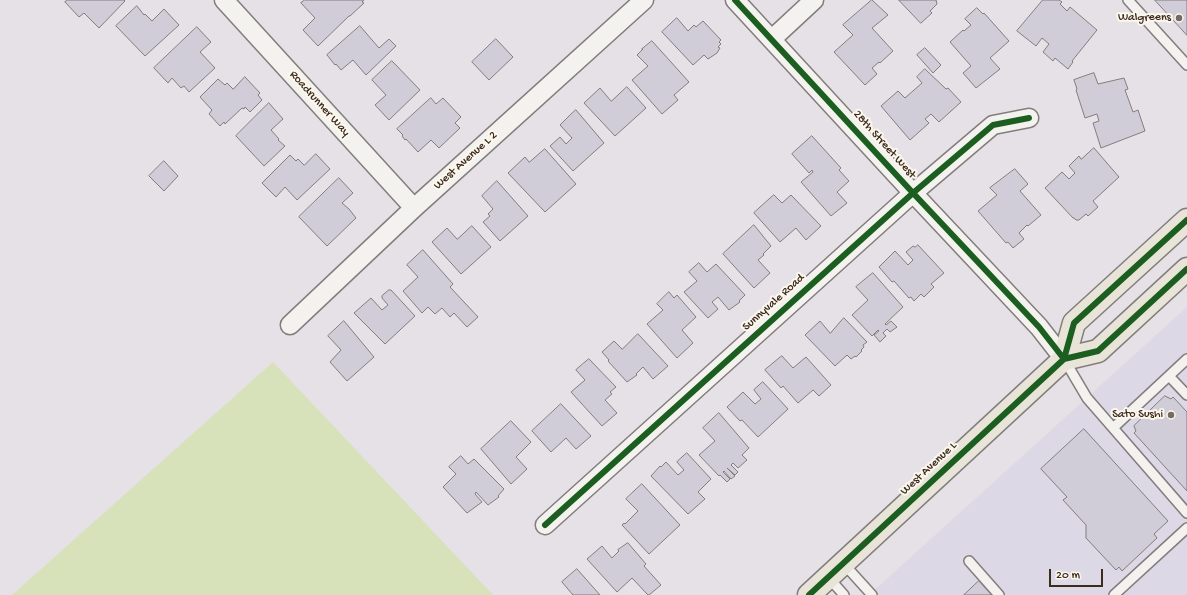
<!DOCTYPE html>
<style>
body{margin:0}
#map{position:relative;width:1187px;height:595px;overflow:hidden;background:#e5e1e6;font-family:"Gochi Hand",sans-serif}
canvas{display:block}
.scale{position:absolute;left:1049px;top:569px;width:54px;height:18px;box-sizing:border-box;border:2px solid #3b2a1e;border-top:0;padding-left:5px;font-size:12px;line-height:14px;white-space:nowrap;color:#3b2a1e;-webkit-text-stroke:3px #fbf7ec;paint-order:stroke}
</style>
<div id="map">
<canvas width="1187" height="595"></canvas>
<div class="scale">20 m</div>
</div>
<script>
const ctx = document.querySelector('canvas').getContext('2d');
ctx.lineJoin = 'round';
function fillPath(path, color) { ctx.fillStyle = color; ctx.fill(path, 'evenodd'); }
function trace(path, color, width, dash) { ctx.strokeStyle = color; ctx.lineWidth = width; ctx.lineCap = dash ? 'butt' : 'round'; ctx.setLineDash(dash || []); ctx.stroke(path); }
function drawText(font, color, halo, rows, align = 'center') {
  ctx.font = font + ' "Gochi Hand",sans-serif'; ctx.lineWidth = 4; ctx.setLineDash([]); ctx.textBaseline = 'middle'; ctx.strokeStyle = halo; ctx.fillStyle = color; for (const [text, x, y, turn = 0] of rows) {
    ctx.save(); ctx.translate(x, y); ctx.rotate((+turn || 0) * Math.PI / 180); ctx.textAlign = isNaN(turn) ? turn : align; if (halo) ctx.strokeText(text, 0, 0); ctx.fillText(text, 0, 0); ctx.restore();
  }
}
const built = new Path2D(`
 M1187 307V595H869Z`);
const green = new Path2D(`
 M273 362 493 595H12Z`);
const building = new Path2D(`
 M68 0H124L125 1 99 28 84 13 79 17 65 2Z
 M305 0H364L362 2 364 3 350 16H349L318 46 303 30 315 18 301 3Z
 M872 0 888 15 872 28 893 51 880 63 879 62 872 68 877 74 865 85 834 52 853 35 843 25Z
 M899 0H936L937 4 930 11 932 13 921 23Z
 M1043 0H1059L1062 2 1060 4 1067 11 1070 7 1097 30 1072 61 1073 62 1068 69 1055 58 1053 61 1043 52 1049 44 1042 38 1036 46 1017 31Z
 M1155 0H1187V35Z
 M137 6 144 15 145 14 152 21 164 9 179 25 145 56 116 26Z
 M977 8 983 14 984 13 1009 41 990 58 1000 69 976 88 963 73 971 66 950 42 963 30 964 31 971 25 965 19Z
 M677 18 688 31 694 25 696 27 703 21 721 40 719 42 721 44 718 47 720 48 717 53 708 59 704 55 693 65 662 32Z
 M360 26 379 48 389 39 396 46 366 75 353 60 341 70 336 64 335 65 327 55Z
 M197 27 211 42 200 52 215 68 189 92 184 86 181 88 172 78 168 83 154 68Z
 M496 39 513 57 489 80 472 62Z
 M652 41 689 82 674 95 678 100 662 114 632 80 648 66 637 55 643 49H642Z
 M925 48 941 65 933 73 917 55Z
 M392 61 420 90 389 120 375 105 386 95 372 80Z
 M925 69 946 89 948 88 961 102 939 122 931 114 925 119 929 123 910 140 881 106 898 91 905 98 922 83 917 77Z
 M1094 73 1098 84 1124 78 1128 89 1125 90 1133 112 1138 110 1145 131 1101 148 1093 123 1099 121 1097 114 1085 118 1076 90 1077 89 1074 80Z
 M245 77 260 93 258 95 262 100 250 112 245 107 244 109 242 108 225 124 224 122 220 126 209 114 212 110 200 97 218 79 225 85 227 83 233 89Z
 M627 87 646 108 615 136 584 103 600 88 611 101Z
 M431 98 436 104 443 98 461 117 455 123 460 128 439 148 431 140 418 152 406 139 405 140 402 136 403 135 397 129Z
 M269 103 283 119 271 130 279 139 278 140 285 146 264 166 236 136Z
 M576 110 604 143 573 171 550 146 560 137 566 144 572 138 560 125 570 115Z
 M812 136 841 168 839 170 849 181 837 192 847 203 831 216 801 182 813 172 812 170 809 173 792 154Z
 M1094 148 1119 177 1093 201 1098 207 1088 216 1086 214 1079 220H1076L1074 218H1073L1045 188 1062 172 1069 179 1075 173 1069 166 1079 156 1081 159Z
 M545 149 576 184 545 212 508 173 525 157 529 162Z
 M316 154 330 169 297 200 285 187 276 197 262 183 290 155 296 161 298 159 304 165Z
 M164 161 178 176 164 191 149 176Z
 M1015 169 1028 184 1020 191 1041 215 1028 226 1027 225 1019 233 1024 239 1013 248 1008 242 1006 243 978 211 997 195 990 188Z
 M339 178 353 193 342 203 349 209 356 218 327 246 299 217Z
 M497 181 528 216 500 241 483 222 490 216 488 214 493 209 482 196Z
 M774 195 782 203 791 195 821 226 806 240 796 228 780 242 754 213Z
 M754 225 771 246 763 254 764 255 758 260 770 273 754 288 723 254Z
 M472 226 491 247 461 274 432 242 447 228 457 239Z
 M918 245 944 273 931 284 934 287 924 297 921 294 914 301 911 297 909 298 894 281 892 282 879 267 895 251 908 265 913 260 906 252 913 246 915 247Z
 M423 250 453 284 450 287 478 317 467 327 454 313 450 317 442 308 435 314 428 307 422 313 403 291 418 277 407 265Z
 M699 263 707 272 716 264 745 295 739 301 740 302 729 310 718 297 712 302 718 309 708 318 684 292 697 281 689 272Z
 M873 273 903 307 885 324 886 325 891 321 897 327 890 332 887 329 883 333 886 336 880 342 874 335 879 331 878 330 872 336 852 315 868 300 856 287Z
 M389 290H391L415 316 385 344 354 313 371 298 382 310 388 305 382 298V296Z
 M669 292 674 298 677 295 696 317 682 330 693 343 677 358 647 324 663 310 657 304Z
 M844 318 867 342 863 345 864 347 861 350 862 351 856 357 855 356 851 359 847 355 835 366 805 335 820 321 830 333Z
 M344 321 374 357 347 381 330 362 341 350 328 336Z
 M638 334 668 366 653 379 643 367 636 374 637 375 627 382 608 361 609 360 602 352 614 341 622 349Z
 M782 356 793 368 806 357 831 385 819 396 813 390 798 403 783 386 781 388 765 370Z
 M589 359 616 387 610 392 612 394 605 400 617 413 602 426 571 392 585 380 576 370Z
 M763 382 788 409 758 437 742 420 740 421 727 407 743 392 755 404 761 399 754 390Z
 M1165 396 1171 399 1173 397 1187 412V491L1134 433 1136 431 1134 426Z
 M561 404 591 436 576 449 566 438 551 452 532 431Z
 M719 413 749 448 742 455 747 460 738 468 733 463 731 465 738 472 735 475 727 468 735 476 731 479 724 471 723 472 730 479 727 482 720 475 719 476 699 455 715 441 703 428Z
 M511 421 531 442 516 457 527 469 511 484 481 449Z
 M1084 429 1168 521 1154 534 1157 538 1122 571 1119 567 1116 570 1086 538V525L1063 500 1067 497 1041 469Z
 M687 453 711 479 698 492 705 499 688 514 651 476 660 466 661 467 666 462 678 475 684 470 677 462Z
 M461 456 468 464 474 459 504 489 498 496 499 497 488 505 476 492 475 494 482 502 467 513 443 487 456 474 449 467Z
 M642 484 680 525 649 554 622 525 624 523 625 524 638 511 626 499Z
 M628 543 646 564 644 566 661 585 649 595H648L632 578 617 592 587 559 602 546 612 558 619 551 618 550Z
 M577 569 592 586 600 595H573L562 582Z
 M979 581 992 595H964Z`);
const lane = new Path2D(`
 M1128 0 1187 65
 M1064 359 1087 398 1187 513
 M1169 376 1187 395
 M1113 428 1187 359
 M969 561 999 595
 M843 563 872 595
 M828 577 844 595
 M1114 595 1187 528`);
const street = new Path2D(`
 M224 0 414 208
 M735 0 913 193 1039 327 1064 359
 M772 39 814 0
 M290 325 414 208 644 0
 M545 525 913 193 993 125 1029 118`);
const primary = new Path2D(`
 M1064 359 1074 323 1187 220
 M809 595 1064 359 1098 351 1187 269`);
const cycleway = new Path2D(`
 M735 0 913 193 1039 327 1064 359
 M1064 359 1074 323 1187 220
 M545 525 913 193 993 125 1029 118
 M809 595 1064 359 1098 351 1187 269`);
const markers = [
 [1179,18,4,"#766a64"],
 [1171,415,4,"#766a64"]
];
const poiNames = [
 ["Walgreens",1171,18],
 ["Sato Sushi",1163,415]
];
const streetNames = [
 ["Roadrunner Way",319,104,48],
 ["28th Street West",884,145,48],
 ["West Avenue L 2",466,161,-42],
 ["Sunnyvale Road",774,303,-42],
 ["West Avenue L",929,469,-43]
];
fillPath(built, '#ddd8e5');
fillPath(green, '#d7e2bb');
fillPath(building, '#d0ccd8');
trace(building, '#837d7d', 1);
trace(lane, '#837d7d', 12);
trace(street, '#837d7d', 21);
trace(primary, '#837d7d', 25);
trace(lane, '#f3f2ef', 9);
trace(street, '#f3f2ef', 18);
trace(primary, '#e8e4d7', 22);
trace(cycleway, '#1b5e20', 6);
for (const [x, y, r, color] of markers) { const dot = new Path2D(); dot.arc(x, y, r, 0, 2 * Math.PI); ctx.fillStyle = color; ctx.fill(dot); trace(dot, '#fbf7ec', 1.5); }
drawText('12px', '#3b2a1e', '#fbf7ec', poiNames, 'right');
drawText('12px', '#3b2a1e', '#fbf7ec', streetNames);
</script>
